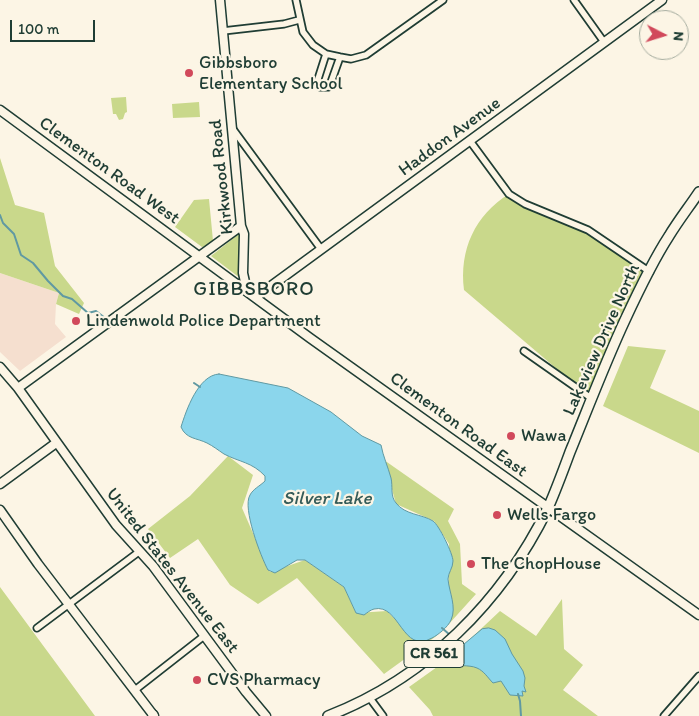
<!DOCTYPE html>
<style>
body{margin:0}
#map{position:relative;width:699px;height:716px;overflow:hidden;background:#fcf5e5;font-family:Itim,sans-serif}
canvas{display:block}
.north{position:absolute;left:639px;top:10px;width:50px;height:50px;box-sizing:border-box;background:#fcf5e5;border:1px solid #a4ab9e;border-radius:50%;rotate:95deg;font-size:14px;font-weight:700;line-height:20px;text-align:center;color:#1f3d34}
.north::after{content:'';display:block;margin:auto;width:18px;height:22px;background:#d1495b;clip-path:polygon(50% 0,100% 100%,50% 72%,0 100%)}
.scale{position:absolute;left:10px;top:20px;width:85px;height:22px;box-sizing:border-box;border:2px solid #1f3d34;border-top:0;padding-left:6px;font-size:15px;line-height:18px;white-space:nowrap;color:#1f3d34;-webkit-text-stroke:4px #fcf5e5;paint-order:stroke}
</style>
<div id="map">
<canvas width="699" height="716"></canvas>
<div class="north">N</div>
<div class="scale">100 m</div>
</div>
<script>
const ctx = document.querySelector('canvas').getContext('2d');
ctx.lineJoin = 'round';
function fillPath(path, color) { ctx.fillStyle = color; ctx.fill(path, 'evenodd'); }
function trace(path, color, width, dash) { ctx.strokeStyle = color; ctx.lineWidth = width; ctx.lineCap = dash ? 'butt' : 'round'; ctx.setLineDash(dash || []); ctx.stroke(path); }
function drawText(font, color, halo, rows, align = 'center') {
  ctx.font = font + ' Itim,sans-serif'; ctx.lineWidth = 4.5; ctx.setLineDash([]); ctx.textBaseline = 'middle'; ctx.strokeStyle = halo; ctx.fillStyle = color; for (const [text, x, y, turn = 0] of rows) {
    ctx.save(); ctx.translate(x, y); ctx.rotate((+turn || 0) * Math.PI / 180); ctx.textAlign = isNaN(turn) ? turn : align; if (halo) ctx.strokeText(text, 0, 0); ctx.fillText(text, 0, 0); ctx.restore();
  }
}
const built = new Path2D(`
 M0 273 59 293 56 304 55 324 66 337 20 371 0 352Z`);
const green = new Path2D(`
 M126 97 127 112 125 113 123 119 119 120 116 114H113L111 98Z
 M199 102 200 117 173 118 172 104Z
 M0 158 15 205 44 213 55 266 84 303 79 314 56 304 59 293 0 273Z
 M509 194 571 222 650 272 591 398 464 290C459 250 475 215 509 194Z
 M209 199 213 241 207 246 202 247 175 227 194 200Z
 M240 233 241 277 240 278 211 256Z
 M628 346 666 350 650 388 699 411V453L603 406Z
 M228 456 253 475 242 508 270 572 305 560 344 587 356 613 387 611 415 640 446 626 435 637 384 674 297 578 258 604 230 585 198 539 170 558 148 529 190 496Z
 M384 460 454 509 448 521 460 544 462 584 476 594 448 625 449 544 434 521 396 504Z
 M0 587 95 716H0Z
 M562 599 564 649 583 665 563 690 598 716H433L430 710 409 687 451 657 500 611 536 636Z`);
const water = new Path2D(`
 M219 374 288 388 331 412 362 436 381 445C383 456 388 467 391 478 393 486 390 496 396 503 405 515 422 514 433 521 439 525 453 554 453 561 453 568 448 573 448 579 449 592 457 607 451 620 448 627 438 635 432 638 402 655 400 603 374 609 370 610 367 613 364 615L356 613 344 587 305 560H297L275 573 268 570C261 557 242 508 250 495 253 489 260 486 265 481V476C252 462 239 462 224 454 218 450 213 446 207 443 197 438 186 439 181 427 186 411 198 375 219 374Z
 M489 628 495 630 505 639 512 654 523 671 525 678 524 686 526 692 522 691 523 696 510 695 501 681 493 683C488 678 484 671 477 668 468 664 457 668 449 661L451 655 482 629Z`);
const stream = new Path2D(`
 M0 215 3 223 14 234 21 255 33 263 48 281 63 296 72 299 88 313 96 311 105 318
 M194 383 200 387
 M442 628 450 635
 M455 640 463 646
 M518 694 520 701 521 716`);
const street = new Path2D(`
 M296 0 303 32 313 45 326 54 340 57 351 59 366 55 443 0
 M574 0 604 42
 M223 31 284 24 299 20
 M326 54 318 79 320 87H329L330 85 340 57
 M232 128 321 249
 M470 141 509 194 525 204 588 230 650 272
 M524 351 591 398
 M37 628 140 551
 M135 690 204 636
 M369 697 383 716
 M664 716 699 676`);
const secondary = new Path2D(`
 M220 0 241 226 244 234 243 273 247 291
 M0 110 310 338 699 615
 M256 297 662 0
 M0 367 18 388 116 525 153 566 246 692 266 716
 M18 388 241 226
 M0 484 56 443
 M0 510 38 564 154 716`);
const primary = new Path2D(`
 M153 715V716
 M328 716C426 678 502 602 548 508 556 490 563 471 570 452 588 408 605 363 625 320 638 292 652 262 669 236 678 221 689 207 699 192`);
const markers = [
 [189,73,5,"#d1495b"],
 [76,321,5,"#d1495b"],
 [511,436,5,"#d1495b"],
 [497,515,5,"#d1495b"],
 [471,564,5,"#d1495b"],
 [197,680,5,"#d1495b"]
];
const shields = [
 [434,654,60]
];
const shieldNames = [
 ["CR 561",434,654]
];
const poiNames = [
 ["Gibbsboro",199,63],
 ["Elementary School",199,84],
 ["Lindenwold Police Department",86,321],
 ["Wawa",521,436],
 ["Wells Fargo",507,515],
 ["The ChopHouse",481,564],
 ["CVS Pharmacy",207,680]
];
const streetNames = [
 ["Haddon Avenue",450,137,-36],
 ["Clementon Road West",109,171,36],
 ["Kirkwood Road",222,177,-96],
 ["Lakeview Drive North",602,340,-66],
 ["Clementon Road East",458,425,36],
 ["United States Avenue East",172,571,52]
];
const waterNames = [
 ["Silver Lake",327,499]
];
const quarterNames = [
 ["GIBBSBORO",254,290]
];
fillPath(built, '#f5dfcf');
fillPath(green, '#c9d88b');
fillPath(water, '#8bd6ec');
trace(water, '#6099a2', 1);
trace(stream, '#6099a2', 2);
trace(street, '#1f3d34', 9);
trace(secondary, '#1f3d34', 11);
trace(primary, '#1f3d34', 12);
trace(street, '#fcf5e5', 5.5);
trace(secondary, '#fcf5e5', 8);
trace(primary, '#fcf5e5', 9);
for (const [x, y, r, color] of markers) { const dot = new Path2D(); dot.arc(x, y, r, 0, 2 * Math.PI); ctx.fillStyle = color; ctx.fill(dot); trace(dot, '#fcf5e5', 2); }
for (const [x, y, w] of shields) { const box = new Path2D(); box.roundRect(x - w / 2, y - 13.5, w, 27, 4); ctx.fillStyle = '#fcf5e5'; ctx.fill(box); trace(box, '#1f3d34', 1); }
drawText('bold 16px', '#1f3d34', null, shieldNames);
drawText('18px', '#1f3d34', '#fcf5e5', poiNames, 'left');
drawText('18px', '#1f3d34', '#fcf5e5', streetNames);
drawText('italic 19px', '#355c59', '#fcf5e5', waterNames);
ctx.letterSpacing = '1px';
drawText('20px', '#1f3d34', '#fcf5e5', quarterNames);
ctx.letterSpacing = '0px';
</script>
